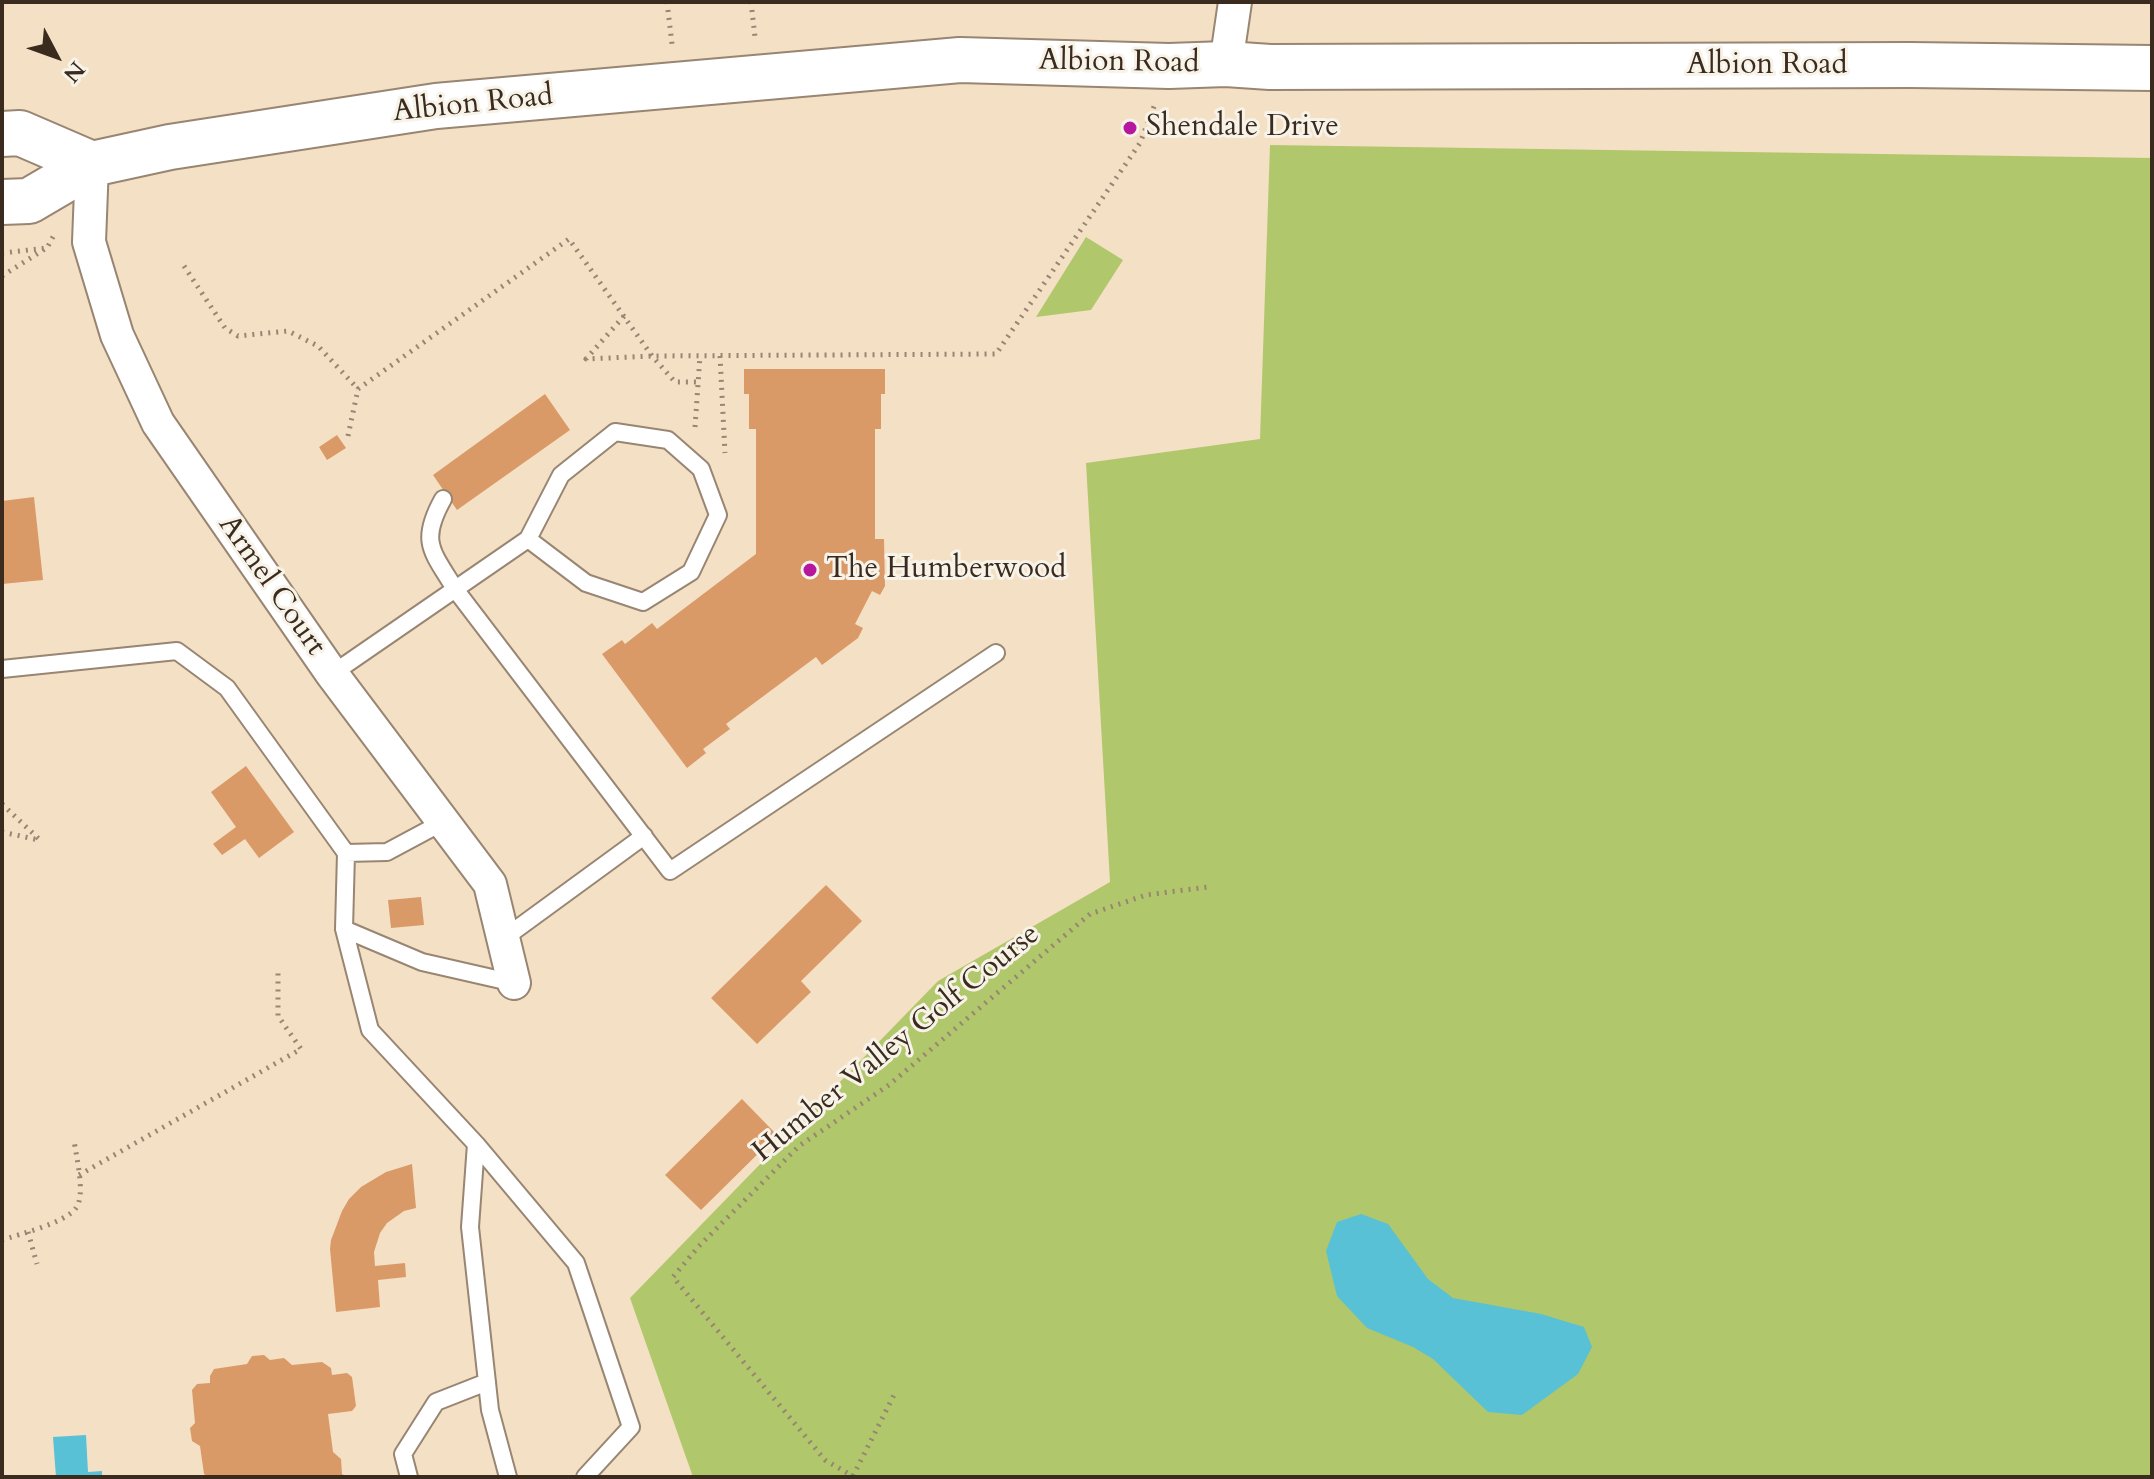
<!DOCTYPE html>
<style>
body{margin:0}
#map{position:relative;width:2154px;height:1479px;overflow:hidden;background:#f4e0c5;font-family:Cardo,serif}
canvas{display:block}
.frame{position:absolute;inset:0;border:4px solid #3b2a1e;pointer-events:none}
.north{position:absolute;left:16px;top:16px;width:80px;height:80px;-webkit-text-stroke:6px #f7f3e8;paint-order:stroke;rotate:131deg;font-size:22px;font-weight:700;line-height:32px;text-align:center;color:#3b2a1e}
.north::after{content:'';display:block;margin:auto;width:28px;height:36px;background:#3b2a1e;clip-path:polygon(50% 0,100% 100%,50% 72%,0 100%)}
</style>
<div id="map">
<canvas width="2154" height="1479"></canvas>
<div class="frame"></div>
<div class="north">N</div>
</div>
<script>
const ctx = document.querySelector('canvas').getContext('2d');
ctx.lineJoin = 'round';
function fillPath(path, color) { ctx.fillStyle = color; ctx.fill(path, 'evenodd'); }
function trace(path, color, width, dash) { ctx.strokeStyle = color; ctx.lineWidth = width; ctx.lineCap = dash ? 'butt' : 'round'; ctx.setLineDash(dash || []); ctx.stroke(path); }
function drawText(font, color, halo, rows, align = 'center') {
  ctx.font = font + ' Cardo,serif'; ctx.lineWidth = 6; ctx.setLineDash([]); ctx.textBaseline = 'middle'; ctx.strokeStyle = halo; ctx.fillStyle = color; for (const [text, x, y, turn = 0] of rows) {
    ctx.save(); ctx.translate(x, y); ctx.rotate((+turn || 0) * Math.PI / 180); ctx.textAlign = isNaN(turn) ? turn : align; if (halo) ctx.strokeText(text, 0, 0); ctx.fillText(text, 0, 0); ctx.restore();
  }
}
const green = new Path2D(`
 M1270 145 2152 158V1477H693L630 1298 938 981 1110 882 1086 463 1260 439Z
 M1086 237 1123 260 1091 310 1036 317Z`);
const water = new Path2D(`
 M1361 1214 1388 1224 1428 1279 1453 1298 1541 1314 1584 1327 1592 1347 1578 1374 1522 1415 1488 1412 1433 1359 1413 1347 1367 1328 1337 1296 1326 1251 1337 1222Z
 M86 1435 88 1472 102 1471V1477H56L53 1437Z`);
const building = new Path2D(`
 M744 369H885V394H881V429H875V539H884L885 586 880 595 872 591 855 624 863 628 858 638 822 665 816 657 726 724 730 729 703 749 706 753 687 768 602 654 622 640 625 644 652 623 657 629 756 554V429H749V394H744Z
 M545 394 570 430 457 510 433 475Z
 M337 435 346 448 327 460 319 447Z
 M34 497 43 580 2 584V501Z
 M246 766 294 832 259 858 245 839 222 855 213 844 236 827 211 792Z
 M826 885 862 921 801 981 811 992 757 1044 711 998Z
 M421 897 424 925 391 928 388 900Z
 M742 1099 777 1135 701 1210 665 1175Z
 M412 1164 416 1208 404 1211 387 1223 380 1233 374 1252 375 1266 405 1263 406 1277 378 1280 380 1307 336 1312 330 1249 331 1240 342 1211 349 1199 361 1187 386 1172Z
 M264 1355 270 1360 284 1358 292 1365 322 1362 331 1368 332 1375 347 1373 352 1377 356 1406 352 1411 328 1414 333 1452 341 1459 342 1474 347 1477H208L204 1474 200 1446 192 1441 190 1428 195 1423 192 1390 197 1384 210 1383V1376L214 1369 247 1364 252 1356Z`);
const path = new Path2D(`
 M667 2 672 44
 M751 2 755 37
 M2 253 47 248 54 235
 M184 266 225 328 238 336 288 331 318 346 358 389
 M2 276 45 249
 M624 316 586 359 652 356 996 354 1140 143 1155 104
 M720 356 725 453
 M695 427 700 356
 M348 436 358 389 569 239 652 356 675 382H698
 M2 804 40 840
 M2 832 39 840
 M79 1175 301 1049 278 1016V973
 M28 1232 37 1264
 M2 1240C20 1234 65 1223 76 1208 86 1195 76 1156 74 1140
 M853 1476 894 1395
 M854 1477 825 1460 673 1277 699 1246 799 1146 889 1085 1090 914 1146 895 1208 887`);
const lane = new Path2D(`
 M443 499C419 542 432 551 455 589L670 871 996 653
 M2 669 177 651 227 688 346 853 344 929 370 1030 476 1144 576 1263 631 1427 585 1477
 M332 674 528 539 586 583 643 602 691 572 718 515 701 469 668 440 615 432 561 475 528 539
 M346 853 387 852 443 822
 M344 929 422 962 514 983
 M503 939 644 836
 M476 1144 470 1227 490 1410 508 1477
 M409 1477 403 1454 436 1402 487 1382`);
const street = new Path2D(`
 M1226 64 1235 2
 M92 164 89 242 117 335 158 423 332 674 490 884 514 983`);
const secondary = new Path2D(`
 M2 134 20 133 92 164
 M2 202 29 201 92 164 170 147 436 106 960 60 1169 66 1226 64 1270 67 1910 65 2152 68`);
const markers = [
 [1130,128,8,"#b5179e"],
 [810,570,8,"#b5179e"]
];
const streetNames = [
 ["Albion Road",1119,63,1],
 ["Albion Road",1767,66],
 ["Albion Road",473,105,-6],
 ["Armel Court",271,586,55],
 ["Humber Valley Golf Course",897,1044,-39]
];
const poiNames = [
 ["Shendale Drive",1146,128],
 ["The Humberwood",826,570]
];
fillPath(green, '#b1c76b');
fillPath(water, '#58c1d5');
fillPath(building, '#da9a67');
trace(lane, '#988572', 20);
trace(street, '#988572', 36);
trace(secondary, '#988572', 48);
trace(path, '#988572', 5, [2, 6]);
trace(lane, '#fff', 16);
trace(street, '#fff', 32);
trace(secondary, '#fff', 44);
for (const [x, y, r, color] of markers) { const dot = new Path2D(); dot.arc(x, y, r, 0, 2 * Math.PI); ctx.fillStyle = color; ctx.fill(dot); trace(dot, '#f7f3e8', 3); }
drawText('30px', '#3b2a1e', '#f7f3e8', streetNames);
drawText('30px', '#3b2a1e', '#f7f3e8', poiNames, 'left');
</script>
